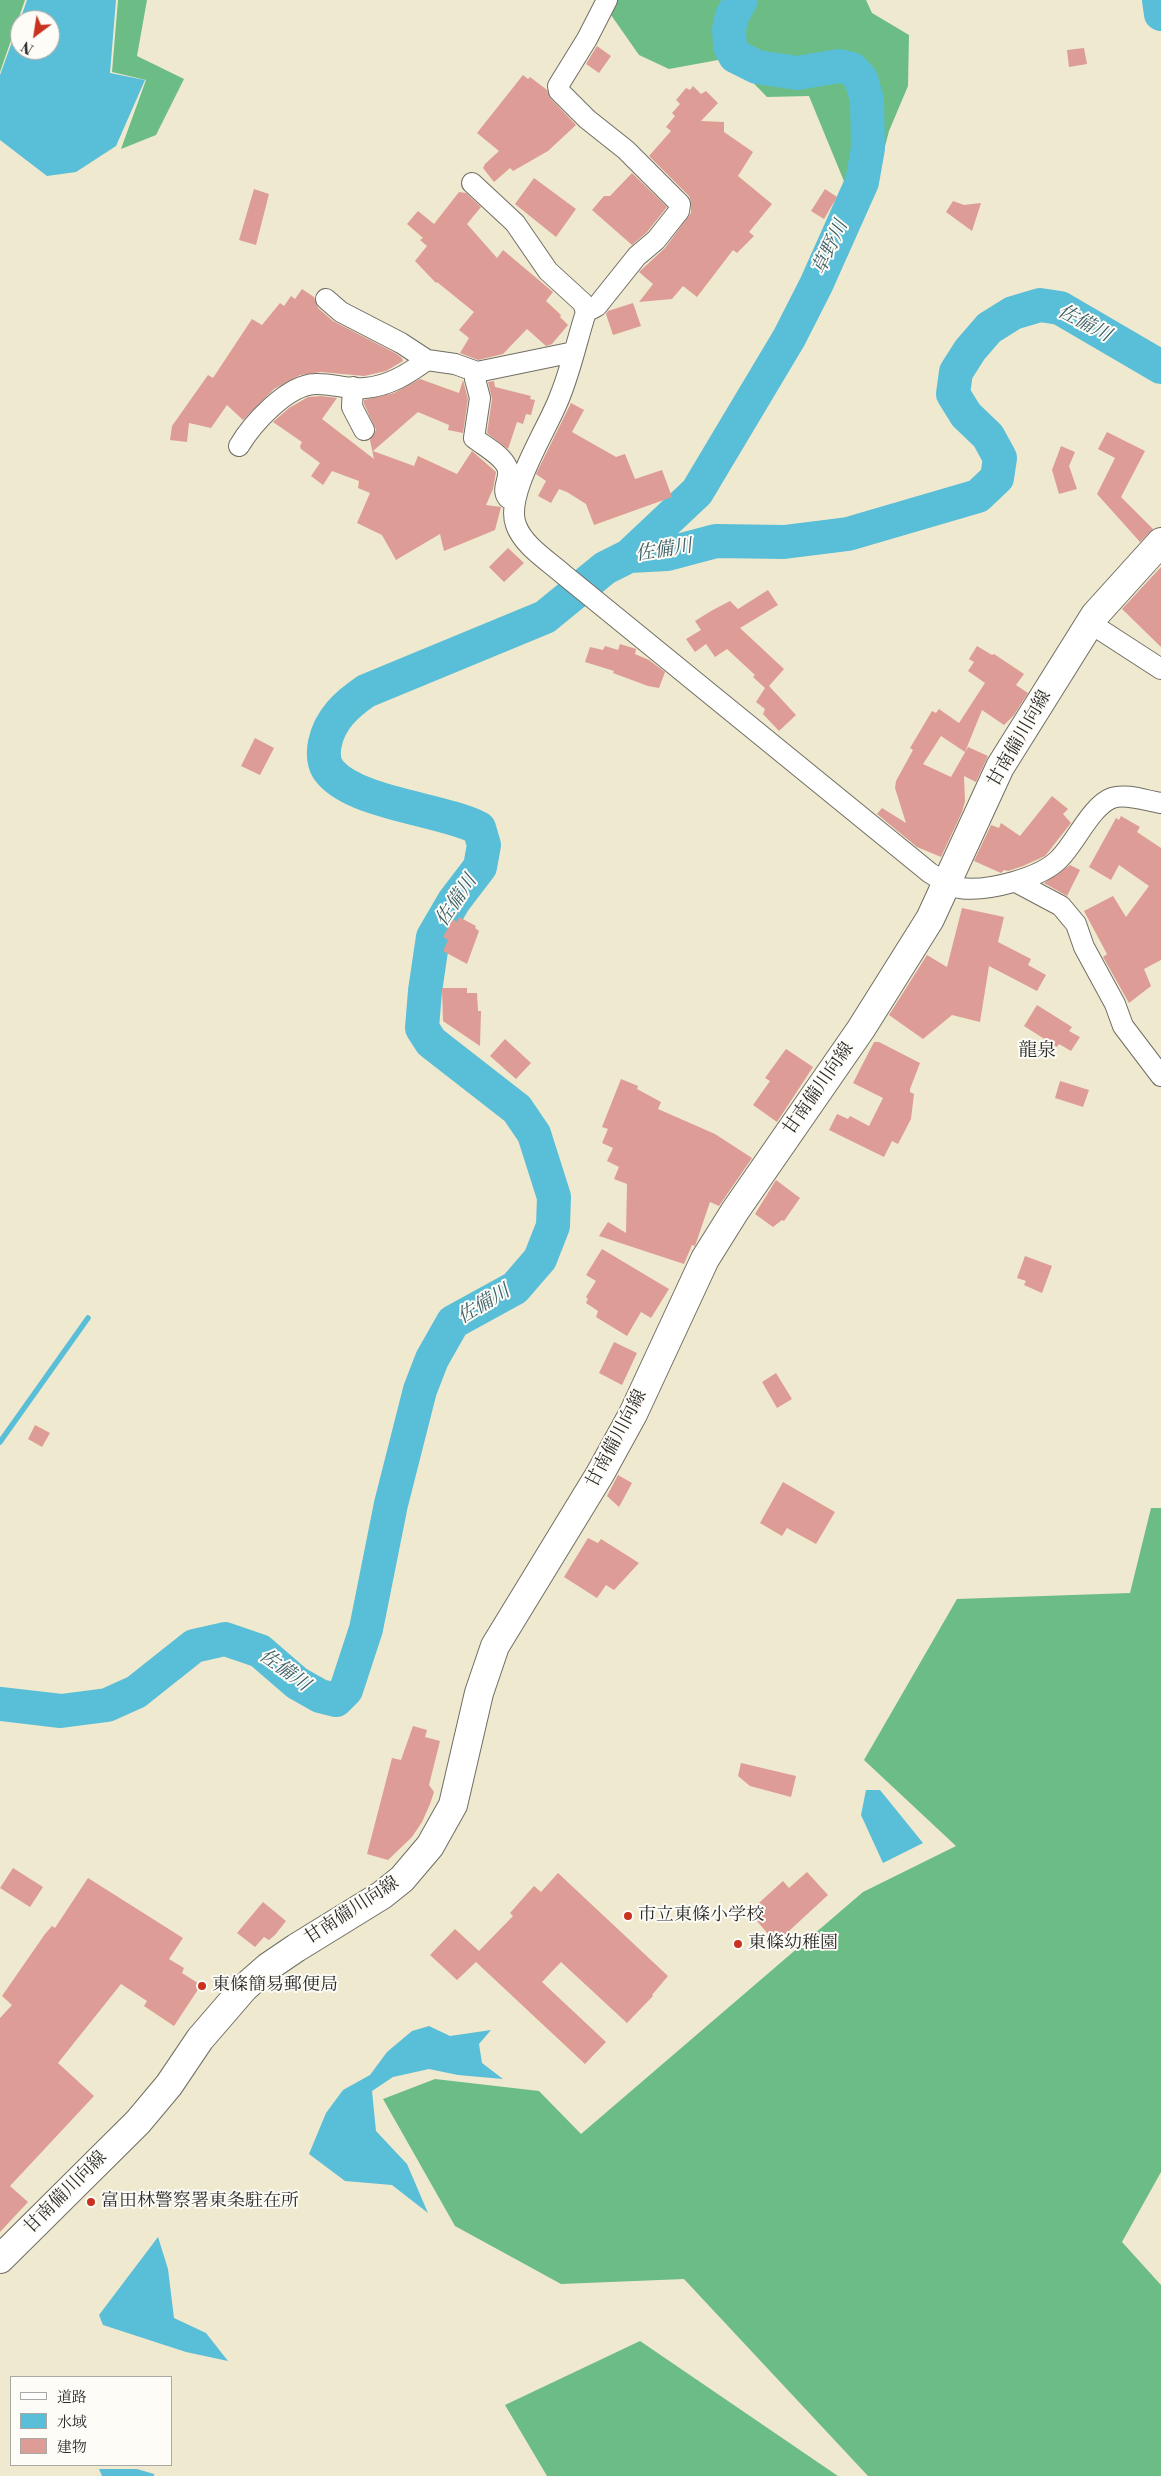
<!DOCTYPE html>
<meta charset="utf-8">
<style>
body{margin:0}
#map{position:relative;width:1161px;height:2476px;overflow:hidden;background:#efe9cf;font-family:"Libre Bodoni","Noto Serif JP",serif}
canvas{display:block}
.legend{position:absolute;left:10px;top:2376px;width:162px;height:90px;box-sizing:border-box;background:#fdfcf7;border:1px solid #a9a8a5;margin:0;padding:6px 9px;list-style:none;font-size:15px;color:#2b2b2b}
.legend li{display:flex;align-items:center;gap:10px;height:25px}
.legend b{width:25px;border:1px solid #a9a8a5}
.north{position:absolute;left:10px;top:10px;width:50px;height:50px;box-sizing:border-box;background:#fdfcf7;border:1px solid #a9a8a5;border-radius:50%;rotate:211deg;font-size:14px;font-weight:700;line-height:20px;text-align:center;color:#2b2b2b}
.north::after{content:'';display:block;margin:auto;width:18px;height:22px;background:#c8321e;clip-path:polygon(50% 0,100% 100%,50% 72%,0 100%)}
</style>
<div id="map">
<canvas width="1161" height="2476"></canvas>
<ul class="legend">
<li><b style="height:6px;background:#fff"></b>道路</li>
<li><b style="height:14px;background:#59bed7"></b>水域</li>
<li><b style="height:14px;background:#dd9c95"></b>建物</li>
</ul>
<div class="north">N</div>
</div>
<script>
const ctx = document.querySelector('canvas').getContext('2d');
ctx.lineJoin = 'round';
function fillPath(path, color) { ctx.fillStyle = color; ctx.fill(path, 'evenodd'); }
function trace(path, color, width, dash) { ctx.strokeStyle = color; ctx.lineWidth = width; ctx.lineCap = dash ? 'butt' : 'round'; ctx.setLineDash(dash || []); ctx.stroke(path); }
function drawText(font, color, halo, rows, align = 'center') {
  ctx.font = font + ' "Libre Bodoni","Noto Serif JP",serif'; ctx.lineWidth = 4; ctx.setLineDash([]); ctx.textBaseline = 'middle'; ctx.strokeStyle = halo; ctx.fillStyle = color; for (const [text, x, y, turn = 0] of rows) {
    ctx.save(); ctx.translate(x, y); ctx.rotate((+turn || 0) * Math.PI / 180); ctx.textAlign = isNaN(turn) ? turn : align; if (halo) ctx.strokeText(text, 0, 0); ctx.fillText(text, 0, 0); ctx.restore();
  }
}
const forest = new Path2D(`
 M0 0H25L0 72Z
 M118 0H147L137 56 184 79 156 135 121 149 146 80 112 72Z
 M617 0H866L872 13 909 35 908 86 889 131 870 204 843 211 848 191 809 96 767 97 729 58 669 69 639 55 611 15Z
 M1151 1508H1161V2172L1122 2242 1161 2285V2476H868L684 2279 561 2284 455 2226 383 2099 435 2079 539 2091 581 2134 863 1892 956 1846 864 1760 957 1599 1130 1593Z
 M640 2341 835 2474 838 2476H547L505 2405Z`);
const water = new Path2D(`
 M27 0H116L110 73 145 80 116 146 76 172 47 176 0 140V75L20 20V50H50V20H20Z
 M866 1790H880L923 1843 883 1863 861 1815Z
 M429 2026 450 2036 491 2030 479 2044 482 2063 503 2079 458 2075 429 2069 393 2077 372 2091 376 2131 407 2164 428 2213 392 2185 345 2181 309 2154 326 2113 343 2090 370 2075 387 2052 412 2031Z
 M158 2237 168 2269 174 2318 206 2333 228 2361 186 2352 103 2325 99 2315Z
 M99 2469H137L154 2474V2476H102Z`);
const stream = new Path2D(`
 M0 1442 88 1318`);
const river = new Path2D(`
 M1159 0 1161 14
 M629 556 697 492 789 338 816 285 862 182 868 148 867 100 861 79 852 69 839 66 797 73 757 67 735 56 730 46 729 30 732 16 741 0
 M0 1704 61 1711 107 1705 136 1692 194 1646 225 1639 260 1651 297 1683 320 1696 336 1700 346 1690 366 1629 391 1504 420 1390 432 1359 453 1322 515 1288 540 1259 553 1226 554 1197 534 1134 517 1109 431 1042 422 1028 425 991 433 937 454 901 480 867 484 845 479 828C442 809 357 804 330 772 323 764 323 752 325 743 330 719 347 704 366 691L545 617 605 568 629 556 667 554 716 541 784 542 848 534 978 496 997 478 1000 458 988 436 966 415 953 394 956 372 970 350 989 328 1013 313 1040 305 1060 308 1161 367`);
const building = new Path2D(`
 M597 46 611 56 599 73 586 64Z
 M1084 48 1087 64 1069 67 1067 50Z
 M523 75 528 79 530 77 547 90 551 99 576 125 548 151 513 171 510 168 494 182 483 168 485 164 499 151 477 133Z
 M693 86 701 94 706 91 718 103 701 121 724 122V132L753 152 738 176 772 204 749 232 754 236 737 253 733 250 697 297 683 286 672 299 639 302 653 284 639 272 665 248 691 213V201L689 196 649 156 671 131 666 127 675 116 672 113 680 104 676 100 686 88 690 90Z
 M632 173 667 207 647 232 632 245 592 210 604 196H610Z
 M534 178 576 209 556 237 515 204Z
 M254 189 269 194 256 245 239 240Z
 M825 189 837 197 824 219 811 211Z
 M459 192 466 193 481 207 467 224 497 258 503 250 553 292 546 301 561 315 560 317 568 325 552 344 546 346 527 329 503 354 478 360 460 353 469 338 459 330 474 312 437 282 436 283 415 261 427 246 420 240 423 238 407 224 418 211 434 224Z
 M953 201 964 205 981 203 972 231 946 212Z
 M302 289 314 297 318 308 333 321 395 353 402 358 403 361 386 371 364 376 321 372 300 375 274 389 243 420 227 405 211 428 189 423 187 442 170 440 172 426 208 375 213 378 252 319 262 325 280 303 284 306 291 296 295 299Z
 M633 303 641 326 613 335 606 314 608 311Z
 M420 379 459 393 463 380 468 399 463 433 448 430 449 425 418 412 373 451 414 466 418 456 457 474 472 451 496 472 493 489 486 505 501 507 495 530 444 551 440 534 396 560 382 535 357 523 370 493 358 488 359 481 332 471 323 485 311 476 320 463 301 449 300 446 302 442 273 422 289 408 308 397 321 396 337 398 322 419 374 459 370 440 376 430 364 404V400L394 393Z
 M494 381 495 387 531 396 530 399 535 400 531 415 526 414 523 424 517 422 508 449 487 433 492 399 488 382Z
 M571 403 584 410 572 432 616 457 625 454 635 479 662 470 672 497 594 525 586 504 567 492 559 489 551 503 538 496 546 481 536 474Z
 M1107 432 1145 451 1121 497 1153 529 1140 542 1097 494 1115 458 1098 449Z
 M1061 446 1075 452 1069 466 1077 489 1059 494 1052 470Z
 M508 548 524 563 504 582 489 567Z
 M1161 567V647L1122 609Z
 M768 590 778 605 740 628 784 669 769 686 796 715 779 731 763 714 765 709 756 702 765 688 753 677 755 675 727 649 715 657 706 644 695 652 686 639 701 630 695 621 711 611 730 601 738 609Z
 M620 644 636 649 635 654 649 660 665 672 659 688 648 686 613 673 614 671 585 662 590 647 603 650 605 646 618 650Z
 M977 646 992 655 994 654 1024 674 1016 685 1028 693 1014 715 1004 725 982 710 965 752 941 736 923 764 951 777 968 747 988 756 976 782 964 776 965 801 962 812 941 857 917 847 877 814 882 808 906 823 895 788 896 781 913 750 910 748 932 711 936 713 939 709 959 723 985 683 968 671 974 662 969 659Z
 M255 738 274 748 260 775 241 766Z
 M1052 796 1068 809 1063 814 1071 823 1045 856 1023 866 1008 871 1004 870 1001 873 974 861 991 825 999 828 1001 823 1020 836Z
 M1121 816 1140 827 1137 832 1161 848V960L1144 969 1151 986 1129 1003 1103 957 1107 954 1084 911 1113 896 1126 917 1149 886 1119 865 1111 880 1089 867 1116 818 1119 820Z
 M1070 865 1080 870 1067 896 1044 883Z
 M962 908 1004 917 998 942 1031 959 1028 965 1046 975 1037 991 989 966 980 1022 952 1015 923 1039 889 1015 927 955 947 967Z
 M459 917 476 926 475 928 479 931 467 964 443 951 448 940 443 937 453 919 457 922Z
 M442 988H467V993H477L478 1011H481L480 1046 443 1021Z
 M1037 1005 1072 1027 1069 1031 1080 1037 1071 1051 1059 1044 1057 1047 1024 1026Z
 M505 1039 531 1063 516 1079 490 1056Z
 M874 1042H879L920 1063 910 1089V1092L914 1094 911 1119 898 1144 892 1141 884 1157 829 1130 837 1114 848 1119 850 1116 869 1126 883 1098 853 1083Z
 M786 1049 813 1067 777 1122 753 1105 770 1081 765 1078Z
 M621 1079 638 1086 637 1089 661 1102 658 1109 715 1134 752 1158 719 1206 710 1202 695 1246 692 1245 684 1264 599 1236 608 1222 626 1233 627 1184 614 1179 619 1167 607 1161 613 1148 602 1143 608 1129 602 1127Z
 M1060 1081 1089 1090 1083 1107 1055 1098Z
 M776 1180 800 1198 784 1221 782 1220 773 1227 755 1214Z
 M602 1249 669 1289 651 1318 641 1312 627 1336 596 1317 598 1311 586 1303 588 1299 586 1297 596 1281 586 1275Z
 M1025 1256 1052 1266 1042 1293 1024 1285 1026 1281 1017 1278Z
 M614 1342 637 1353 622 1385 599 1373Z
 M776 1373 792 1399 777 1408 762 1382Z
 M35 1425 50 1433 42 1447 28 1439Z
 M618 1475 632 1483 619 1507 607 1496Z
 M783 1482 835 1512 816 1544 787 1528 782 1536 760 1523Z
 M588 1538 598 1543 601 1539 639 1563 614 1590 606 1585 597 1598 564 1577Z
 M413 1726 427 1730 425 1737 440 1741 429 1785 434 1792 430 1804 422 1822 412 1837 388 1860 367 1854 392 1758 401 1760Z
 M741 1763 796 1776 791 1797 750 1786 738 1776Z
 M13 1868 43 1887 30 1907 0 1888Z
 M807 1872 828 1895 776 1943 749 1912 783 1881 789 1888Z
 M558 1873 668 1976 652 1995 653 1996 627 2023 561 1962 542 1982 606 2042 585 2064 476 1962 457 1980 430 1955 455 1929 479 1951 513 1916 510 1913 534 1886 541 1892Z
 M88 1878 183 1938 169 1959 184 1968 182 1973 201 1985 174 2026 144 2006 147 2001 121 1984 58 2063 94 2096 10 2186 28 2202 0 2232V2018L12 2005 2 1996 45 1934 52 1926 55 1928Z
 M263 1902 286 1921 275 1935 269 1940 264 1937 255 1947 237 1933Z`);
const street = new Path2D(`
 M472 183 515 223 548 271 583 303 586 312C577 340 571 369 560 396 549 427 504 494 516 525 523 545 547 560 563 574L930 873C939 878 950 887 960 888 987 892 1042 878 1060 858 1075 843 1092 805 1112 798 1126 793 1147 801 1161 803
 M326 299 341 312 401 343 427 360 455 364 477 372 574 352
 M586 312 597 306 637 256 656 240 679 211 680 204 626 150 587 119 559 91 558 86 587 39 607 0
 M477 372 475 379 480 398 474 438C484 446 502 455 507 467 512 478 500 488 508 498
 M353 387 352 407 364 430
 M239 446C252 424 287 385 315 384 331 383 349 390 365 388 389 386 408 374 427 360
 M1090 623 1161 669
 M1016 882 1061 906 1076 924 1084 947 1115 1004 1123 1026 1161 1076`);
const secondary = new Path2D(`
 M0 2259 138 2122 169 2085 200 2039 244 1988 268 1967 296 1948 382 1895 402 1879 430 1846 453 1805 479 1693 495 1646 600 1474 633 1414 705 1259 735 1211 861 1029 930 919 1000 767 1095 615 1161 542`);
const markers = [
 [628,1916,5,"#c8321e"],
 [738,1944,5,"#c8321e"],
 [202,1986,5,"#c8321e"],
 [91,2202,5,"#c8321e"]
];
const streetNames = [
 ["甘南備川向線",1020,739,-60],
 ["甘南備川向線",819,1089,-55],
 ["甘南備川向線",617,1439,-62],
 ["甘南備川向線",352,1911,-33],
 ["甘南備川向線",66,2193,-45]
];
const poiNames = [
 ["市立東條小学校",638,1916],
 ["東條幼稚園",748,1944],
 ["東條簡易郵便局",212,1986],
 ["富田林警察署東条駐在所",101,2202]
];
const waterNames = [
 ["草野川",831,248,-65],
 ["佐備川",1084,324,28],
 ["佐備川",664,551,-9],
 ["佐備川",457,901,-56],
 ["佐備川",484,1305,-31],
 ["佐備川",284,1671,36]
];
const neighbourhoodNames = [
 ["龍泉",1037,1051]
];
fillPath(forest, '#6cbc86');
fillPath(water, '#59bed7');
trace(stream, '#59bed7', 5.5);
trace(river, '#59bed7', 34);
fillPath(building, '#dd9c95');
trace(street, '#706e64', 22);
trace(secondary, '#706e64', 30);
trace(street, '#fff', 20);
trace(secondary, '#fff', 28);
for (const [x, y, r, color] of markers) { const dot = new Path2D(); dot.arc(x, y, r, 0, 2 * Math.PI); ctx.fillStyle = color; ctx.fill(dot); trace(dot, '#fdfcf7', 2); }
drawText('18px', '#2b2b2b', '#fdfcf7', streetNames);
drawText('18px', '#2b2b2b', '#fdfcf7', poiNames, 'left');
drawText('italic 19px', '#3b5e67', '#fdfcf7', waterNames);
drawText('19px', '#2b2b2b', '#fdfcf7', neighbourhoodNames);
</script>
